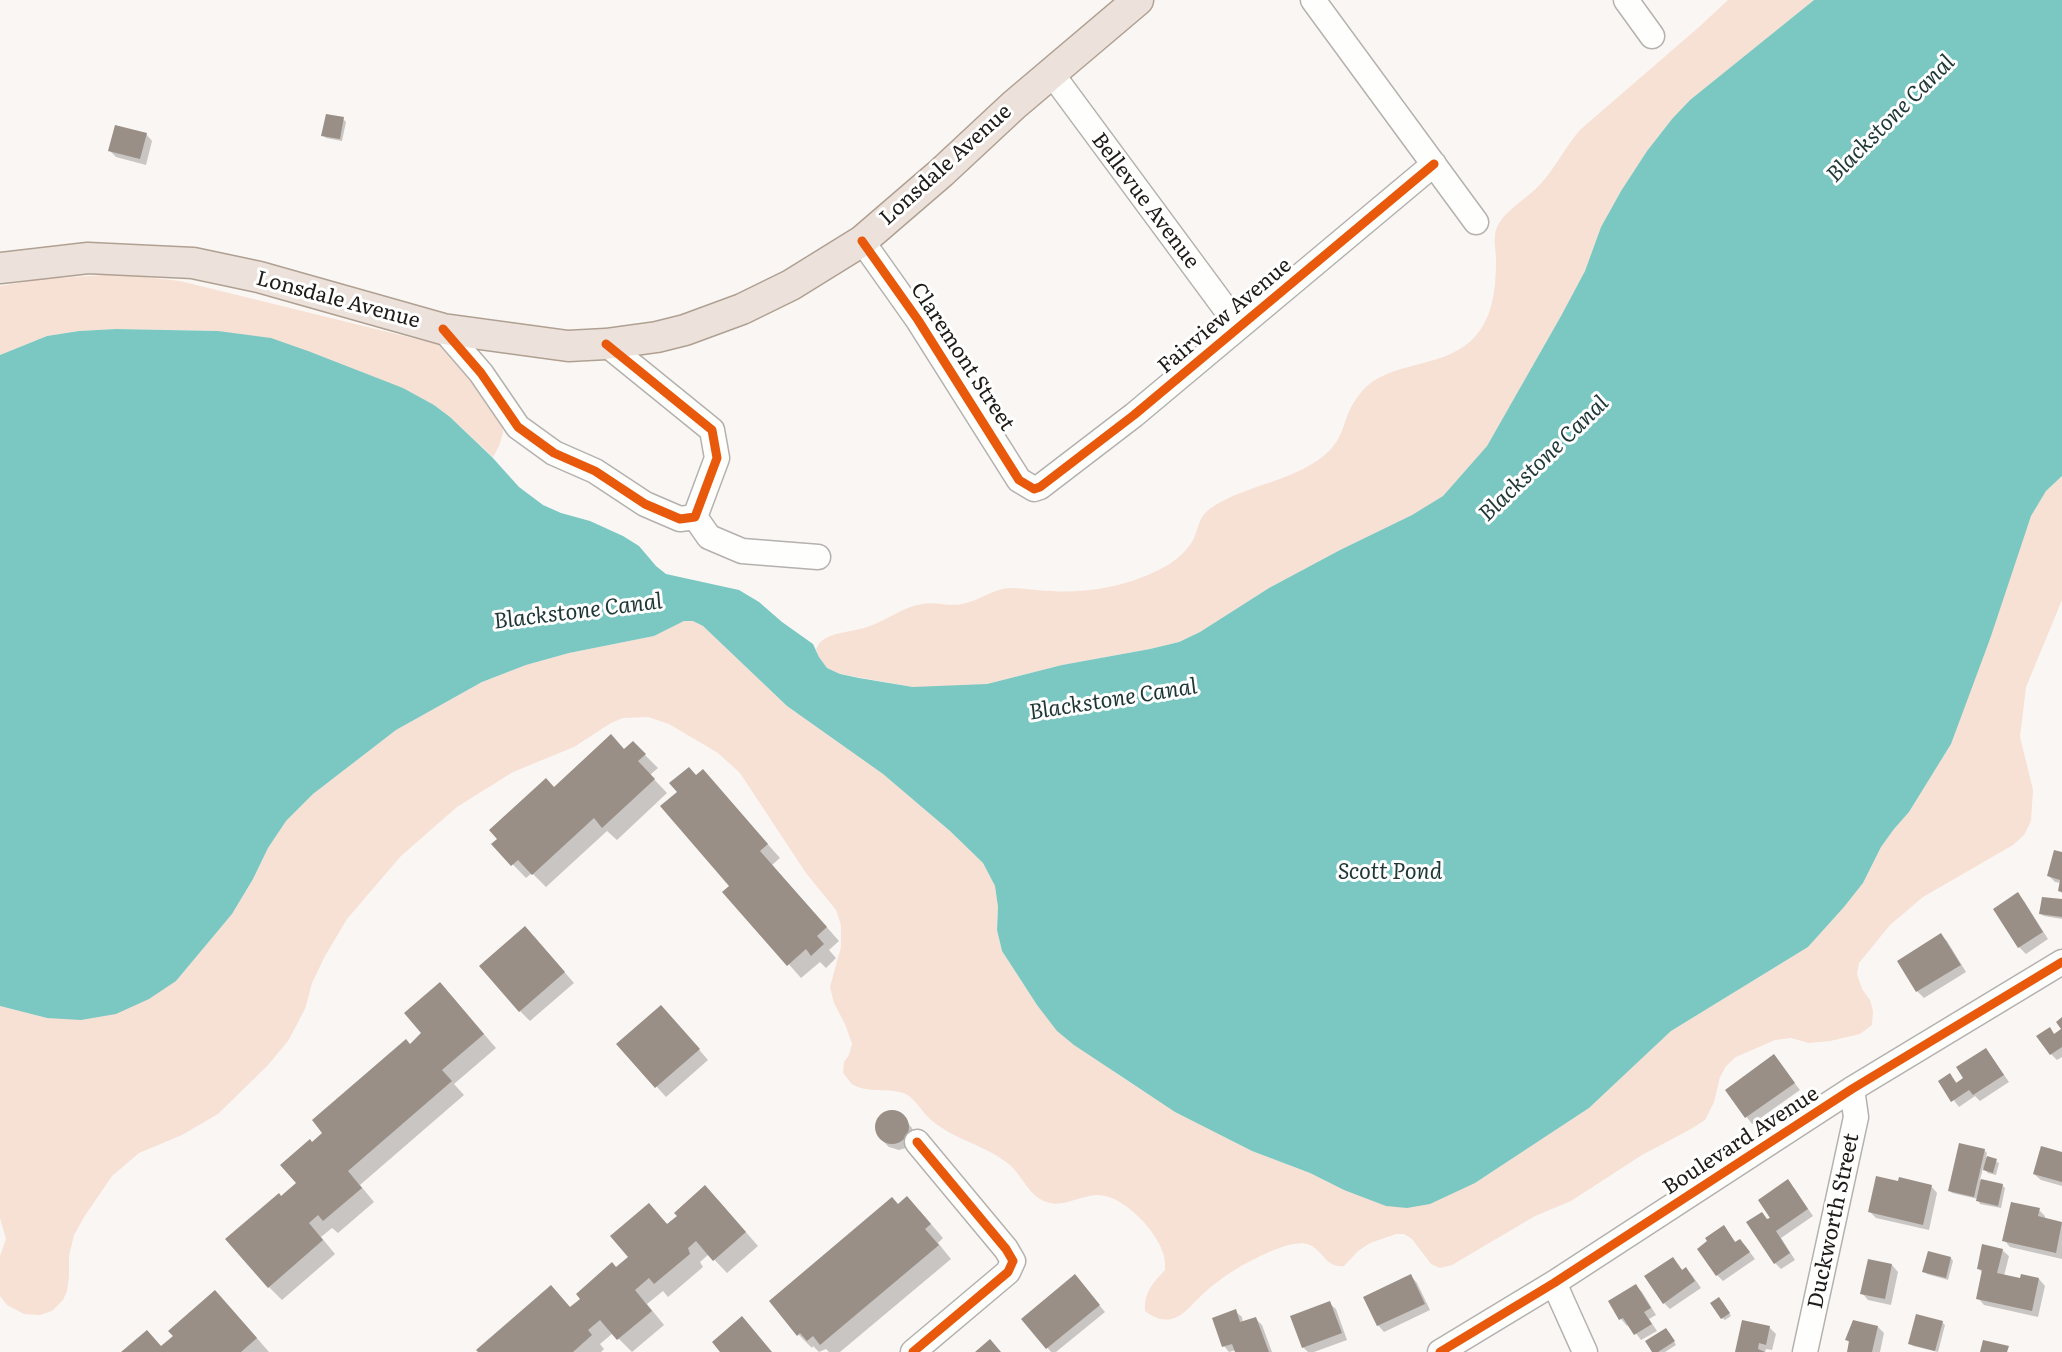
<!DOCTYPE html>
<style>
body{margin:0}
canvas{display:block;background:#faf6f3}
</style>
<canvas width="2062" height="1352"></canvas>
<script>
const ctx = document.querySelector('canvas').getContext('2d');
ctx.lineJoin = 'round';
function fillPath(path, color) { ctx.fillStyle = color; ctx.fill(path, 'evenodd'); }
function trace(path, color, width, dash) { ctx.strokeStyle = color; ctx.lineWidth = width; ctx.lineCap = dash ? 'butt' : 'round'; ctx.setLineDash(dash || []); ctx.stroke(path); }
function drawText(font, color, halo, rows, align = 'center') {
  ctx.font = font + ' Literata,serif'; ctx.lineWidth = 6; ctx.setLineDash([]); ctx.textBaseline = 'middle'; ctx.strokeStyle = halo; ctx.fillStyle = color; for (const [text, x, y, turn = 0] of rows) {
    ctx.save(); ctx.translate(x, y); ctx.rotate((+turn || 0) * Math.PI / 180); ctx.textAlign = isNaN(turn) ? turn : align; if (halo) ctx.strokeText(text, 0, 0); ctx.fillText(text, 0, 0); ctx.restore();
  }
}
const green = new Path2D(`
 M1728 0H1814L1690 100 1672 119 1647 151 1621 191 1601 227 1585 271 1561 316 1487 446 1443 496 1412 515 1340 550 1269 588 1200 632 1179 642 1150 649 1062 665 987 684 949 687H913L840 674 827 668 819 657 816 649C819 644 820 641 826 638 836 632 857 631 870 626 887 620 903 607 922 604 934 601 949 607 962 604 979 601 992 589 1010 588 1024 588 1038 591 1051 591 1078 593 1107 589 1132 581 1155 573 1183 561 1194 538 1199 526 1199 516 1211 508 1248 483 1298 482 1330 450 1340 440 1343 427 1348 414 1352 403 1363 388 1372 382 1406 359 1456 367 1481 329 1494 310 1496 283 1496 260 1496 250 1493 239 1496 230 1502 213 1519 204 1531 193 1552 176 1563 149 1581 129L1699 27Z
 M118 274 180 281 449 347 499 404 503 432 499 446 493 457 450 417 434 405 218 331 116 329 79 331 47 336 0 355V286L43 279Z
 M2062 476V600L2026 687 2020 737 2033 790 2031 821 2024 835 2013 845 1923 897 1890 925 1859 963 1857 974 1862 989 1870 1000 1873 1011 1872 1025 1860 1034 1830 1041 1809 1043 1791 1038 1775 1040 1736 1057 1726 1066 1720 1077 1714 1102 1705 1120 1691 1129 1642 1155 1571 1201 1535 1216 1452 1265 1440 1268 1431 1264 1412 1239 1404 1234H1396L1370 1243 1358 1251 1344 1266C1326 1268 1324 1252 1310 1245 1294 1237 1256 1258 1241 1266 1226 1275 1212 1285 1200 1297 1191 1305 1183 1317 1171 1319 1160 1321 1153 1317 1145 1311 1144 1292 1153 1283 1165 1270 1165 1266 1165 1261 1164 1256 1158 1232 1123 1194 1097 1195 1076 1196 1060 1211 1040 1199 1027 1191 1021 1175 1010 1165 986 1145 954 1140 931 1120 923 1113 915 1099 906 1094 889 1087 867 1094 852 1084 849 1081 846 1076 843 1073L844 1062 849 1055 852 1044 845 1024 834 1003 830 987 841 947V925L836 910 806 873 740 773 718 753 669 724 648 717 623 718 611 723 574 747 513 772 457 807 401 856 347 919 325 956 312 983 305 1009 288 1041 268 1065 218 1114 182 1135 139 1153 112 1176 84 1217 74 1235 69 1256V1277L67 1291 63 1300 52 1311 40 1315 24 1314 7 1305 0 1296V1256L6 1239 0 1218V1006L47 1018 176 981 232 914 253 879 268 848 286 821 313 794 396 730 482 682 526 665 569 653 654 636 684 621H693L703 626 787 706 883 774 950 831 983 863 995 886 998 907 997 930 1002 951 1016 973 1037 1005 1095 1058 1120 1076 1175 1112 1252 1151 1310 1173 1344 1190 1475 1183 1589 1108 1671 1031 1808 947 1844 907 1863 883 1881 847 1894 829 1909 812 1951 744 2031 516 2046 491Z`);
const water = new Path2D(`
 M1814 0H2062V476L2046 491 2031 516 1990 639 1951 744 1909 812 1894 829 1881 847 1863 883 1844 907 1808 947 1671 1031 1589 1108 1475 1183 1430 1204 1407 1208 1386 1206 1344 1190 1310 1173 1252 1151 1175 1112 1074 1045 1057 1031 1037 1005 1002 951 997 930 998 907 995 886 983 863 950 831 883 774 787 706 703 626 693 621H684L654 636 569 653 526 665 482 682 396 730 313 794 286 821 268 848 253 879 232 914 176 981 149 999 116 1014 81 1020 47 1018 0 1006V355L47 336 79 331 116 329 218 331 271 338 308 351 403 388 434 405 450 417 492 457 519 487 543 505 561 513 590 521 623 536 639 546 656 566 666 574 739 590 759 602 782 622 813 644 819 657 827 668 840 674 859 678 913 687 987 684 1062 665 1150 649 1179 642 1200 632 1269 588 1340 550 1412 515 1443 496 1487 446 1561 316 1585 271 1601 227 1621 191 1647 151 1672 119 1690 100Z`);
const shadow = new Path2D(`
 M343 119 346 122 342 141 326 138 323 135Z
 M146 134 152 141 146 165 116 157 110 151Z
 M633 743 658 768 650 775 667 793 617 840 607 831 546 887 532 873 526 878 493 844 554 789 625 750Z
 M703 771 780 858 772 865 839 941 829 950 836 958 826 968 820 962 801 978 725 892 731 887 697 776Z
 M2062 853V893L2059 891 2061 883 2055 882 2049 876Z
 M2017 894 2024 901 2048 939 2026 954 2019 947 1995 909Z
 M2062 901V919L2044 916 2041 914Z
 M1941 935 1947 941 1966 972 1924 998 1917 991 1899 961Z
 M535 938 574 983 530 1021 520 1011Z
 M453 998 496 1048 454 1084 464 1095 360 1185 374 1202 338 1233 332 1228 321 1237 335 1254 282 1300 269 1287 281 1198 298 1183 312 1144 410 1045Z
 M670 1016 708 1060 666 1097 618 1044Z
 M2049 1029 2055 1035 2062 1030V1057L2057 1060 2051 1054Z
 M1986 1049 2009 1082 1980 1101 1975 1096 1959 1107 1940 1082 1950 1075 1958 1084 1965 1079Z
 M1774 1056 1800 1090 1752 1124 1727 1091Z
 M893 1112 902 1116 912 1128 914 1138 909 1147 899 1150 889 1147 882 1140 876 1126 877 1122 883 1114Z
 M1984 1150 1987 1153 1986 1157 1999 1163 1996 1175 1988 1173 1983 1168 1980 1180 2002 1185 2005 1188 2001 1208 1980 1204 1978 1199 1952 1193 1950 1191Z
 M2062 1154V1186L2041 1180 2034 1174Z
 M1899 1183 1931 1186 1937 1193 1929 1230 1876 1218 1869 1211Z
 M1794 1188 1813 1216 1781 1238 1795 1260 1781 1269 1775 1263 1768 1220Z
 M718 1200 758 1246 727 1273 709 1254 700 1262 703 1267 668 1297 663 1291 647 1304 664 1325 632 1352 613 1333 600 1344 604 1349 601 1352H480L571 1308 617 1269 630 1257 649 1205 668 1225Z
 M898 1205 920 1211 943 1238 938 1243 951 1259 840 1352H829L826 1349 819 1352 813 1346 812 1348 799 1335 771 1302Z
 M2039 1210 2045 1216V1219L2062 1223V1259L2010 1247 2004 1240Z
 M1723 1227 1736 1243 1740 1241 1746 1247 1755 1259 1723 1281 1717 1275Z
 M2002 1250 2009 1256 2004 1276 2021 1280 2039 1279 2045 1286 2038 1317 1984 1305 1978 1298 1983 1273 1978 1268Z
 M1951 1258 1953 1261 1948 1280 1927 1274 1924 1271Z
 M1673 1259 1683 1271 1686 1269 1692 1275 1701 1288 1670 1309 1664 1303Z
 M1892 1265 1898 1272 1891 1305 1868 1300 1862 1293Z
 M1411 1276 1417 1283 1430 1310 1384 1332 1378 1325Z
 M1081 1283 1105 1312 1056 1352H1051L1023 1320Z
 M1636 1286 1642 1292 1656 1315 1649 1319 1657 1331 1641 1340 1629 1324 1627 1326 1621 1319 1610 1302Z
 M1722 1301 1731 1316 1725 1320 1722 1318Z
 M1329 1303 1336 1309 1347 1340 1314 1352H1308L1303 1347Z
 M228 1305 269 1352H123L162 1347Z
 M1235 1311 1242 1317 1243 1323 1256 1319 1262 1325 1272 1352H1237L1236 1350 1229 1352 1224 1346Z
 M1942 1322 1945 1325 1938 1352 1913 1346 1910 1343Z
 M1769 1327 1776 1334 1772 1350 1766 1349 1765 1352H1737Z
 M1878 1327 1884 1333 1880 1352H1848L1850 1343 1847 1340Z
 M1669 1332 1676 1345 1665 1352H1654Z`);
const building = new Path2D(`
 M326 114 344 117 340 139 321 136Z
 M115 125 147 133 140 159 108 151Z
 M611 734 624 749 633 741 646 754 638 761 655 779 602 828 594 818 532 875 518 860 511 866 491 844 497 839 489 830 546 778 554 787Z
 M689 767 696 775 703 769 768 844 760 851 827 927 817 936 824 944 811 956 806 949 787 966 722 892 729 886 660 806 677 792 669 783Z
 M2054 850 2062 852V892L2058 891 2060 880 2047 876Z
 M2018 892 2043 932 2018 948 1993 909Z
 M2042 897 2062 899V917L2039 914Z
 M525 926 565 972 519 1012 479 966Z
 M1941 933 1961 965 1916 992 1897 961Z
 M440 982 484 1034 442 1070 452 1081 348 1171 362 1188 323 1221 318 1215 309 1223 323 1240 268 1288 225 1239 279 1193 281 1196 296 1183 280 1165 310 1139 312 1142 322 1133 312 1120 406 1039 410 1044 421 1033 404 1013Z
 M661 1005 700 1049 655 1088 616 1044Z
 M2062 1017V1047L2050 1055 2036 1036 2050 1027 2054 1034 2061 1029 2056 1022Z
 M1986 1048 2004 1075 1973 1095 1969 1090 1951 1102 1938 1081 1950 1073 1956 1083 1963 1078 1956 1067Z
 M1774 1054 1795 1083 1745 1118 1725 1090Z
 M875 1127a17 17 0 1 1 34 0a17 17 0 1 1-34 0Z
 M1959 1143 1985 1149 1974 1197 1948 1191Z
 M2041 1146 2062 1152V1182L2033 1174Z
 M1987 1156 1997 1159 1993 1173 1983 1170Z
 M1876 1176 1898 1181 1899 1177 1932 1185 1923 1225 1868 1212Z
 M1788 1179 1808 1209 1776 1231 1790 1253 1774 1264 1746 1222 1762 1212 1767 1219 1770 1218 1758 1200Z
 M1981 1179 2003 1184 1998 1206 1976 1201Z
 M705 1185 746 1232 713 1261 696 1241 688 1248 690 1254 654 1284 649 1278 635 1290 652 1311 617 1340 600 1320 588 1330 592 1335 573 1352H478L476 1350 551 1285 570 1307 580 1299 576 1294 612 1262 616 1267 628 1257 610 1236 649 1203 667 1224 677 1216 674 1213Z
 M907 1196 931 1224 925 1229 939 1245 820 1345 813 1336 807 1341 800 1333 797 1336 769 1301 892 1197 898 1204Z
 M2011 1202 2040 1208 2038 1216 2062 1222 2056 1253 2002 1241Z
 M1724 1225 1735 1242 1740 1239 1750 1252 1716 1276 1697 1249 1707 1241 1705 1238Z
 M1982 1244 2003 1249 1997 1273 2020 1278 2021 1274 2039 1278 2032 1311 1976 1299 1982 1270 1977 1269Z
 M1928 1251 1951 1257 1946 1278 1922 1272Z
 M1673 1257 1682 1270 1686 1267 1695 1281 1663 1304 1644 1276Z
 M1868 1259 1892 1264 1885 1299 1860 1294Z
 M1075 1274 1100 1305 1046 1349 1021 1319Z
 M1411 1274 1425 1304 1377 1326 1363 1297Z
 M1636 1284 1651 1308 1644 1312 1652 1324 1634 1335 1623 1318 1619 1320 1608 1301Z
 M215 1290 257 1338 241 1352H121L147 1330 161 1346 173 1336 168 1331Z
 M1719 1297 1730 1313 1721 1319 1710 1303Z
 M1330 1301 1342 1333 1302 1348 1290 1316Z
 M1236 1309 1240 1322 1256 1317 1269 1352H1235L1232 1344 1222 1347 1212 1318Z
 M1916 1314 1943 1321 1935 1351 1908 1344Z
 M742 1316 772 1352H720L712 1342Z
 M1742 1320 1770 1326 1766 1345 1759 1343 1758 1349 1765 1352H1735Z
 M1853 1320 1878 1326 1872 1352H1847L1849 1341 1845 1340Z
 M1666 1328 1675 1341 1658 1352H1652L1645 1341Z
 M990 1339 1001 1352H975Z
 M1983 1340 2009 1346 2007 1352H1980Z`);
const minor = new Path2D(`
 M1313 0 1476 222
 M1626 0 1652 36
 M1052 74 1239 327
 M862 241 918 320 1019 480 1034 489 1040 487 1134 415 1434 164
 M443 329 481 373 518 427 554 453 595 471 645 504 680 519 695 517 717 458 712 430 606 344
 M695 517 709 537 742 551 818 557
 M1554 1283 1585 1352
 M913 1352 1008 1272 1013 1261 1006 1249 917 1142
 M1440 1352 1554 1283 1852 1089 2062 962
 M1805 1352 1856 1117 1852 1089`);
const major = new Path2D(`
 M0 268 88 258 193 263 259 277 443 329 568 346 606 344 657 337 685 330 742 309 791 285 862 241 941 173 1014 105 1138 0`);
const cycleway = new Path2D(`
 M862 241 918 320 1019 480 1034 489 1040 487 1134 415 1434 164
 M443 329 481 373 518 427 554 453 595 471 645 504 680 519 695 517 717 458 712 430 606 344
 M913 1352 1008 1272 1013 1261 1006 1249 917 1142
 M1440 1352 1554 1283 1852 1089 2062 962`);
const streetNames = [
 ["Lonsdale Avenue",946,165,-42],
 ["Bellevue Avenue",1145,201,53],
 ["Lonsdale Avenue",338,300,15],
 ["Fairview Avenue",1225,316,-40],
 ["Claremont Street",962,357,57],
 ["Boulevard Avenue",1741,1141,-33],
 ["Duckworth Street",1834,1221,-78]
];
const waterNames = [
 ["Blackstone Canal",1891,119,-45],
 ["Blackstone Canal",1544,459,-44],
 ["Blackstone Canal",578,612,-7],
 ["Blackstone Canal",1113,700,-9],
 ["Scott Pond",1390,873]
];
fillPath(green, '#f7e1d4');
fillPath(water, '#7bc8c3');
fillPath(shadow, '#0003');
fillPath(building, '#998f87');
trace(minor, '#b4b1ae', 27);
trace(major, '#b0a092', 33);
trace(minor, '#fefefd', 24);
trace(major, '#ece2db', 30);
trace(cycleway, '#e8590c', 9);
drawText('21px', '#1e1b19', '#fff', streetNames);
drawText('italic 22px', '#1e3736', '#fff', waterNames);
</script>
